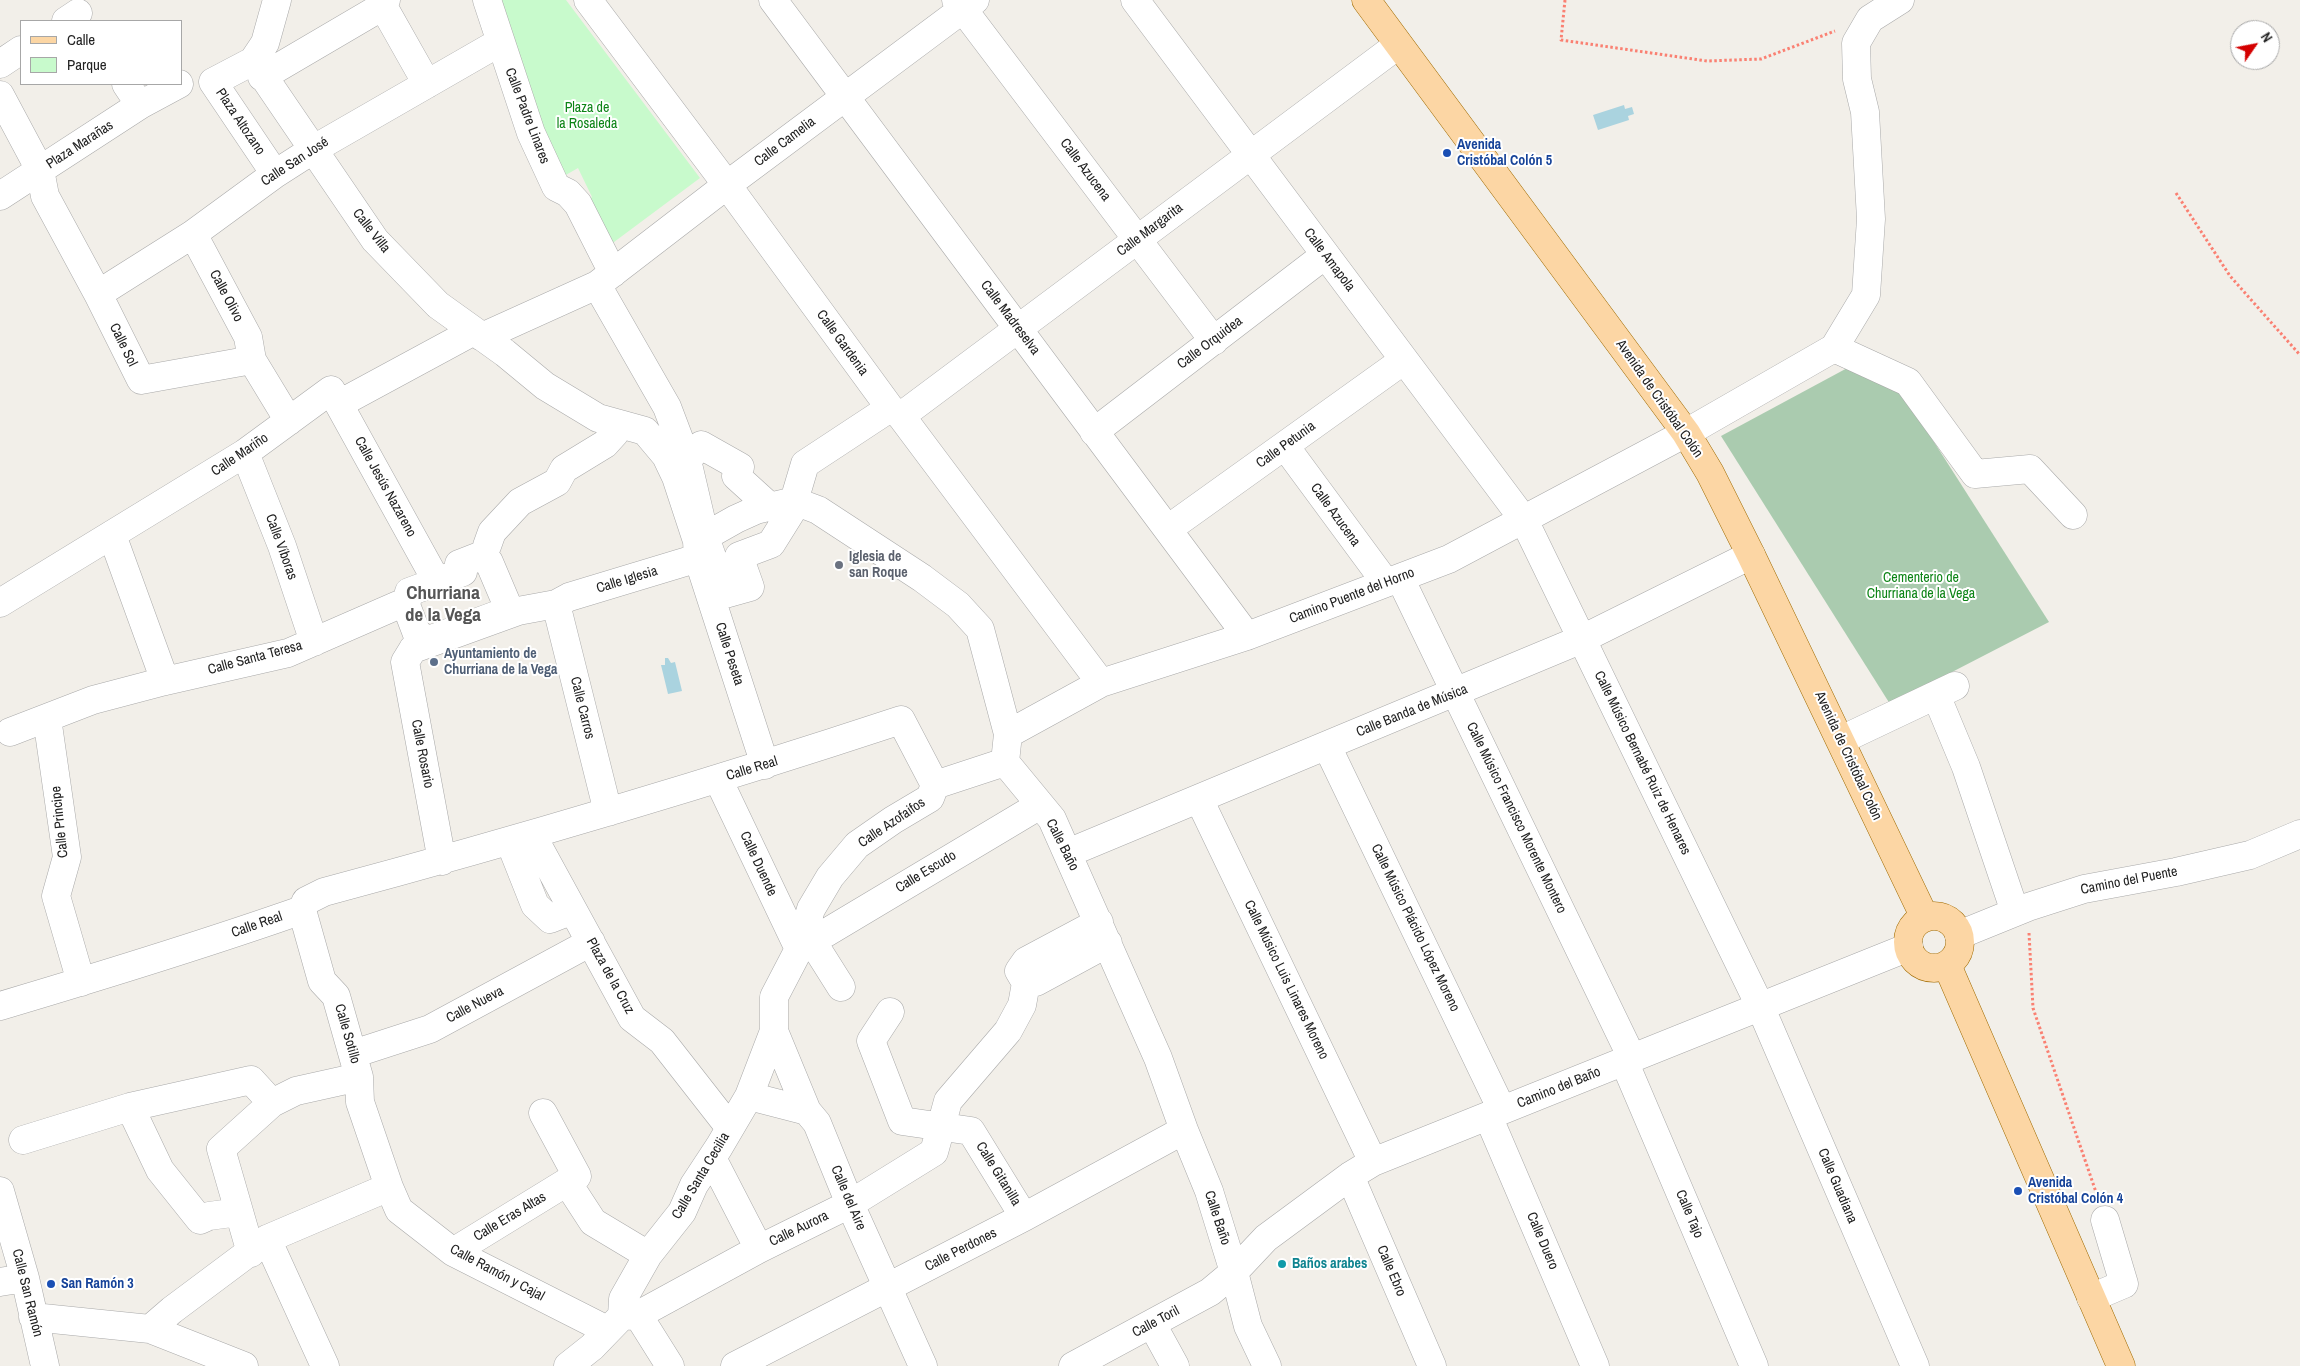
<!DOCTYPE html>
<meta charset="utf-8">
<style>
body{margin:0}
#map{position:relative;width:2300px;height:1366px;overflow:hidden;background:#f2efe9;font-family:"Archivo Narrow",sans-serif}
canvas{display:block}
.legend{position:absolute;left:20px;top:20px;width:162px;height:65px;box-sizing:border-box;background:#fff;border:1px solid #a7a7a7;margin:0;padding:6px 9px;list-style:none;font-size:15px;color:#222}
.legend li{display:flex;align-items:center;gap:10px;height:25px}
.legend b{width:25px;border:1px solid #a7a7a7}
.north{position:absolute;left:2230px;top:20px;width:50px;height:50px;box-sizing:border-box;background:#fff;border:1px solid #a7a7a7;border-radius:50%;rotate:57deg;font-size:14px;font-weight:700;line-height:20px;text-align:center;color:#222}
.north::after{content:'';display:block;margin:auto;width:18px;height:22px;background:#d40000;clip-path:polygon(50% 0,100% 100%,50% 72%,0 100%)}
</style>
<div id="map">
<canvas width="2300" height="1366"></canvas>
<ul class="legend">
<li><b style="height:6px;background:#fcd6a4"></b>Calle</li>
<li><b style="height:14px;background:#c8facc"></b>Parque</li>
</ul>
<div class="north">N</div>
</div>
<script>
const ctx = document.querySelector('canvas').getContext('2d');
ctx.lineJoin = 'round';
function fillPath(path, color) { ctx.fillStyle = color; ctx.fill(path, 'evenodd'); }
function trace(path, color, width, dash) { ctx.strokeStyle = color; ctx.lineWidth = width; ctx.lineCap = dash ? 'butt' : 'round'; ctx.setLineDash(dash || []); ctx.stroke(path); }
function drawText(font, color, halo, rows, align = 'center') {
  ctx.font = font + ' "Archivo Narrow",sans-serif'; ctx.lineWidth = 4; ctx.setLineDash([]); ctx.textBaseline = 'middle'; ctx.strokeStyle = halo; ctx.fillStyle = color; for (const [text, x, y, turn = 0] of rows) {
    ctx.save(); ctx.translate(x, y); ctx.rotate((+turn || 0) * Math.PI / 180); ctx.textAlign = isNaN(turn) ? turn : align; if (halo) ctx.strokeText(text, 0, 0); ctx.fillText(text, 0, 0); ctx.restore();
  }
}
const cemetery = new Path2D(`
 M1851 366 1897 384 2049 622 1890 704 1721 436Z`);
const park = new Path2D(`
 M498 0H566L700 178 606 248 584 202 592 197 578 168 557 180Z`);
const water = new Path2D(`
 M1624 105 1625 109 1632 107 1634 114 1628 116 1629 120 1598 130 1593 115Z
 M665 658H668L671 663 675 662 682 691 668 694 661 665H665Z`);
const path = new Path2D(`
 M1565 0 1561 40 1707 61 1761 59 1835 31
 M2176 193 2230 276 2300 355
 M2029 933 2033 1008 2098 1198`);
const minor = new Path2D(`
 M487 0 531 133 556 187 568 193 578 204 613 273
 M588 0 727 185 890 408 901 416 1101 683
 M773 0 1247 636
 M956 0 1214 341
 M1135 0 1524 520 1760 1006 1915 1366
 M383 6 427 84
 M66 21 78 13
 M253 61 375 240 438 305 505 353 545 386 598 418 645 431 666 456 676 477 697 541 698 558 765 765
 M0 64 21 50
 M262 77 383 6 386 0
 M213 82 253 61 265 43 277 0
 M213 82 275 174
 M126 84 140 105
 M0 95 40 170 45 196 98 294 141 380 252 360
 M0 196 140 105 179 84
 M193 234 248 337 252 360 289 421
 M597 285 667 407 681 444
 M98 294 193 234 275 174 314 149 500 42
 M482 337 597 285 727 185 975 0
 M1834 348 1908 382 1975 474 2030 469 2073 515
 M339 404 474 331
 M901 416 1398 45
 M1094 432 1325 255
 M701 445 740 467 736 476 769 506 791 512 771 544 739 556 750 587 725 594 705 537 687 460Z
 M1285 446 1386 583
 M245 453 282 546 314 642
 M794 501 805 464 890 408
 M1168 529 1404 360
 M112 535 165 681
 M697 541 736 519 756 510 794 501 818 510 922 578 958 605 980 629 1008 734 1005 762 1052 819 1158 1058 1184 1130 1209 1191 1234 1272 1248 1326 1267 1366
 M487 546 492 532 520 502 557 482 564 469 605 444 615 433 618 424
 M477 557 489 562 506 602 502 613 429 640 417 634 406 605 409 592 463 572 459 564Z
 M1400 578 1632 1058
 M0 603 245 453 331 390 431 571
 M556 604 608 812
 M413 649 518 611 556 604 569 597 698 558
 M413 649 405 662 442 861
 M1936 695 1966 767 2015 912
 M47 718 67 857 56 896 81 982
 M10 732 93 700 165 681 288 653 398 605
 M1008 734 1101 683 1247 636 1449 559 1686 433 1834 348 1866 295 1871 219 1865 112 1857 79 1856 43 1870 19 1900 0
 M1841 740 1955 686
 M1327 746 1502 1110
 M718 779 799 949
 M935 785 1005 762
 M1199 799 1373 1162
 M532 835 632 1018 662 1041 730 1128
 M510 842 535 905 550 919 573 910
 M1068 853 1582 639 1751 555
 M302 910 322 981 336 996 359 1077 360 1102 389 1187
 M1959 935 2028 907 2084 889 2176 872 2250 855 2300 834
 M812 941 841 987
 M799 949 1040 805
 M1026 983 1036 982 1108 943
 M0 1006C101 976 202 945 302 910L306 901 324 892C518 840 710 783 901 720L935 785
 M890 1012 871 1041 902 1121 971 1131 1024 1217
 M774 1031 807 1111 817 1123 850 1204 923 1366
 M353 1054 430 1029 591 942
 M1624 1061 1754 1366
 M749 1096 807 1111
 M130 1107 160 1170 200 1220 209 1216 239 1212
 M543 1113 577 1176 567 1182
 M1488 1116 1595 1366
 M23 1140 130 1107 251 1080 272 1103
 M712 1158 759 1249
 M1350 1176 1432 1366
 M0 1191 25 1278 45 1366
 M267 1239 325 1366
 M453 1252 567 1182 593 1222 648 1255
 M251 1253 221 1149 272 1103 296 1091 359 1077
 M0 1282 25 1278
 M2091 1298 2124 1284 2105 1220
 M638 1315 670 1366
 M622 1316 623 1299 648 1255 682 1212 694 1185 719 1147 749 1096 774 1031V997L799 949 811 909 830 877 857 845 893 820 930 798 935 785
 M33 1317 150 1329 244 1366
 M1152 1324 1175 1366
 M150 1329 172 1310 267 1239 389 1187 399 1210 453 1252 607 1330
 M568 1366 592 1347 622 1316 638 1315 759 1249 850 1204 934 1152 948 1101 1008 1031 1022 1005 1026 983 1019 971 1026 961 1099 922
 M735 1366 1024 1217 1184 1130
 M1073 1366 1210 1292 1234 1272 1266 1238 1350 1176 1373 1162 1909 947`);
const major = new Path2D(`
 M1366 0 1686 433 1710 473 1751 555 1925 918
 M1908 942a26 26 0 1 1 52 0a26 26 0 1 1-52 0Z
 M1947 965 2121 1366`);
const markers = [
 [1447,153,5,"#1a4fb4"],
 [839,565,5,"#6b7280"],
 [434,662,5,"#5c6f8a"],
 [2018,1191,5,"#1a4fb4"],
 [1282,1264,5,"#0f9aa8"],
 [51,1284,5,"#1a4fb4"]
];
const parkNames = [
 ["Plaza de",587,108],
 ["la Rosaleda",587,124],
 ["Cementerio de",1921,578],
 ["Churriana de la Vega",1921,594]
];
const streetNames = [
 ["Calle Padre Linares",527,116,69],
 ["Plaza Altozano",240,122,56],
 ["Calle Camelia",785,142,-37],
 ["Plaza Marañas",80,145,-33],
 ["Calle San José",295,162,-33],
 ["Calle Azucena",1085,170,53],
 ["Calle Margarita",1150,230,-37],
 ["Calle Villa",371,231,52],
 ["Calle Amapola",1329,260,53],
 ["Calle Olivo",226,296,62],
 ["Calle Madreselva",1010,318,53],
 ["Calle Gardenia",842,343,54],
 ["Calle Orquidea",1210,343,-37],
 ["Calle Sol",123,345,64],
 ["Avenida de Cristóbal Colón",1659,399,55],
 ["Calle Petunia",1286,445,-36],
 ["Calle Mariño",240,455,-34],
 ["Calle Jesús Nazareno",385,487,61],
 ["Calle Azucena",1335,515,54],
 ["Calle Víboras",281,547,70],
 ["Calle Iglesia",627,580,-17],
 ["Camino Puente del Horno",1352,596,-21],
 ["Calle Peseta",729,654,72],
 ["Calle Santa Teresa",255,658,-15],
 ["Calle Carros",582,708,76],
 ["Calle Banda de Música",1412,711,-22],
 ["Calle Rosario",422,754,79],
 ["Avenida de Cristóbal Colón",1848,756,65],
 ["Calle Músico Bernabé Ruiz de Henares",1642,763,64],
 ["Calle Real",752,769,-17],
 ["Calle Músico Francisco Morente Montero",1516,818,64],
 ["Calle Principe",60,822,-96],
 ["Calle Azofaifos",892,823,-34],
 ["Calle Baño",1062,845,63],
 ["Calle Duende",758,864,65],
 ["Calle Escudo",926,872,-31],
 ["Camino del Puente",2129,881,-11],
 ["Calle Real",257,925,-19],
 ["Calle Músico Plácido López Moreno",1415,928,64],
 ["Plaza de la Cruz",610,976,61],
 ["Calle Músico Luis Linares Moreno",1286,980,64],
 ["Calle Nueva",475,1005,-28],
 ["Calle Sotillo",347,1034,74],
 ["Camino del Baño",1559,1088,-22],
 ["Calle Gitanilla",998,1174,58],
 ["Calle Santa Cecilia",701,1176,-59],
 ["Calle Guadiana",1837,1186,67],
 ["Calle del Aire",848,1198,67],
 ["Calle Tajo",1689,1214,67],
 ["Calle Eras Altas",510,1217,-31],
 ["Calle Baño",1217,1218,72],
 ["Calle Aurora",799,1229,-26],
 ["Calle Duero",1542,1241,67],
 ["Calle Perdones",961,1250,-27],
 ["Calle Ebro",1391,1271,67],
 ["Calle Ramón y Cajal",497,1273,28],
 ["Calle San Ramón",27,1293,76],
 ["Calle Toril",1156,1322,-28]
];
const transitNames = [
 ["Avenida",1457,145],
 ["Cristóbal Colón 5",1457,161],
 ["Avenida",2028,1183],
 ["Cristóbal Colón 4",2028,1199],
 ["San Ramón 3",61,1284]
];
const worshipNames = [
 ["Iglesia de",849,557],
 ["san Roque",849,573]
];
const serviceNames = [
 ["Ayuntamiento de",444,654],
 ["Churriana de la Vega",444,670]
];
const cultureNames = [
 ["Baños arabes",1292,1264]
];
const districtNames = [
 ["Churriana",443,594],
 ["de la Vega",443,616]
];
fillPath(cemetery, '#aacbaf');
fillPath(park, '#c8facc');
fillPath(water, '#aad3df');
trace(minor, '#a9a9a9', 29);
trace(major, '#a06b00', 29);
trace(path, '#fa8072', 3, [2.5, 2.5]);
trace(minor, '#fff', 28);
trace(major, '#fcd6a4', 28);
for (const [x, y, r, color] of markers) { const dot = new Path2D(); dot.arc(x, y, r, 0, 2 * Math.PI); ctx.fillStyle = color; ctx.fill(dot); trace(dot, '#fff', 2); }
drawText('14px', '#0c8416', '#fff', parkNames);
drawText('14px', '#222', '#fff', streetNames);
drawText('bold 14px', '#164399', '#fff', transitNames, 'left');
drawText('bold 14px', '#5b616d', '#fff', worshipNames, 'left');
drawText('bold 14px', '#4e5e75', '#fff', serviceNames, 'left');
drawText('bold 14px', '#0d838f', '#fff', cultureNames, 'left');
drawText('bold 19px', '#555', '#fff', districtNames);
</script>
